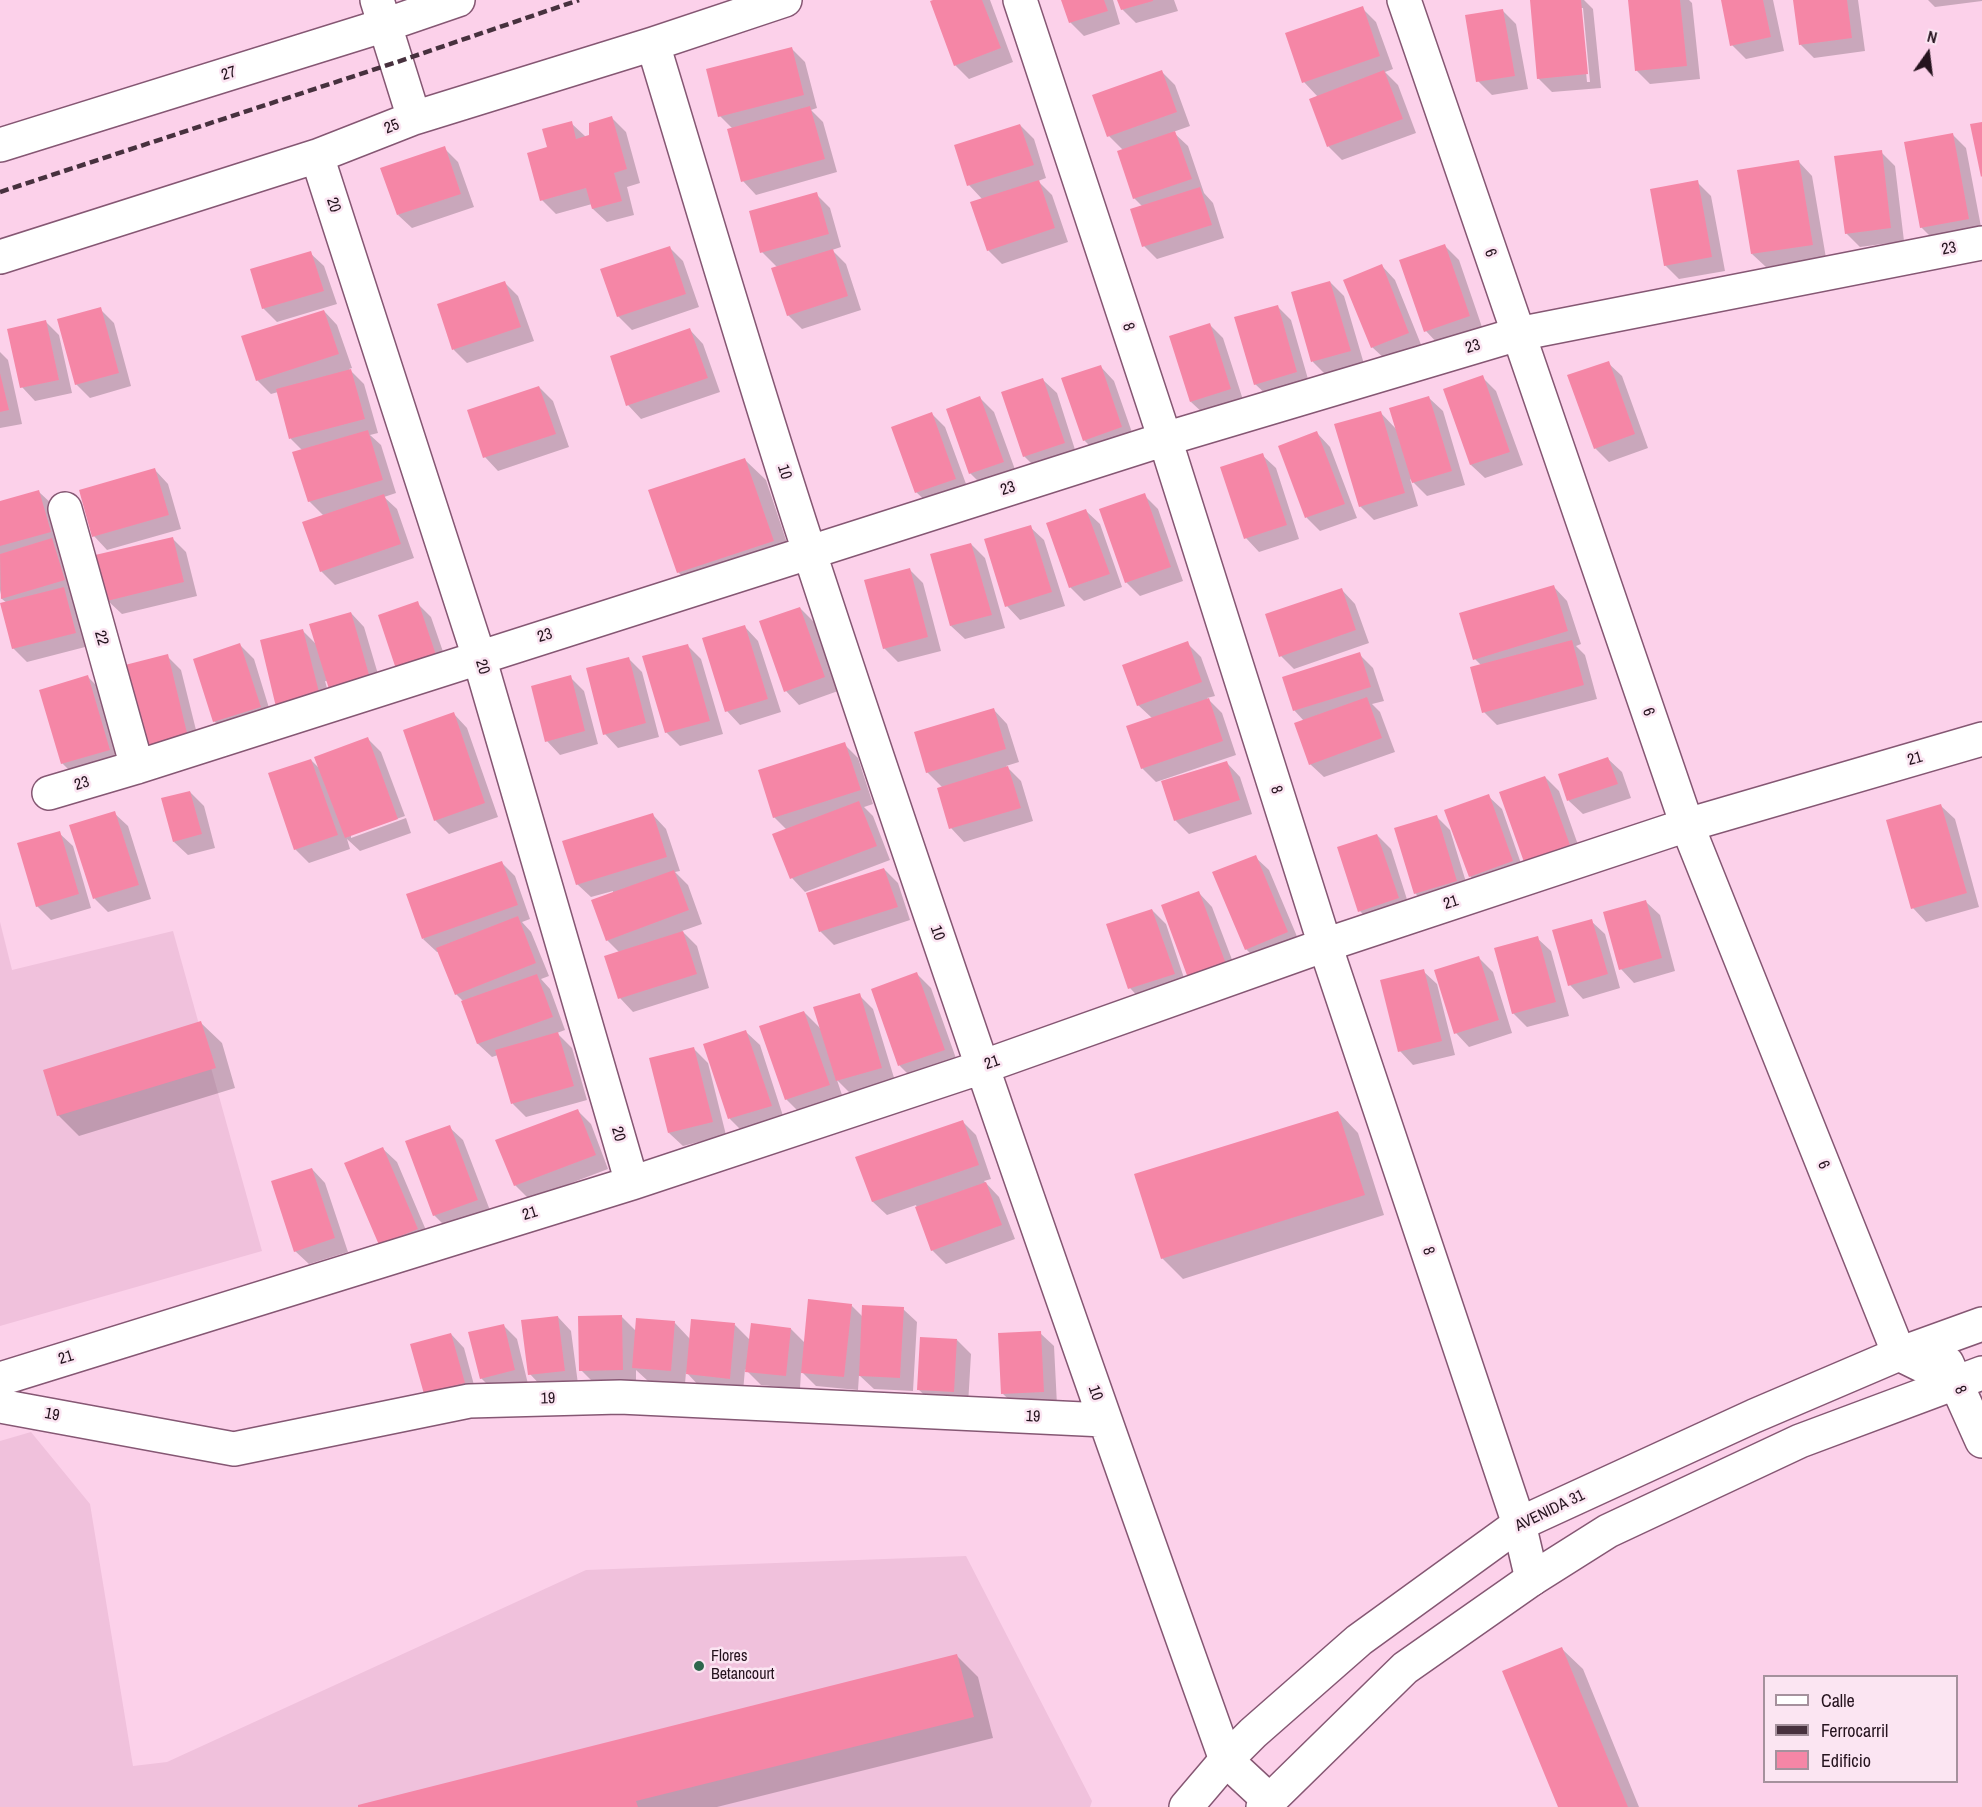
<!DOCTYPE html>
<style>
body{margin:0}
#map{position:relative;width:1982px;height:1807px;overflow:hidden;background:#fcd1ea;font-family:"Archivo Narrow",sans-serif}
canvas{display:block}
.legend{position:absolute;left:1763px;top:1675px;width:195px;height:108px;box-sizing:border-box;background:#fbe5f2;border:2px solid #a5919d;margin:0;padding:8px 10px;list-style:none;font-size:18px;color:#25131e}
.legend li{display:flex;align-items:center;gap:12px;height:30px}
.legend b{width:30px;border:2px solid #a5919d}
.north{position:absolute;left:1898px;top:24px;width:60px;height:60px;-webkit-text-stroke:4px #fbe5f2;paint-order:stroke;rotate:14deg;font-size:16px;font-weight:700;line-height:24px;text-align:center;color:#25131e}
.north::after{content:'';display:block;margin:auto;width:21px;height:27px;background:#25131e;clip-path:polygon(50% 0,100% 100%,50% 72%,0 100%)}
</style>
<div id="map">
<canvas width="1982" height="1807"></canvas>
<ul class="legend">
<li><b style="height:8px;background:#fff"></b>Calle</li>
<li><b style="height:8px;background:#47313e"></b>Ferrocarril</li>
<li><b style="height:16px;background:#f586a6"></b>Edificio</li>
</ul>
<div class="north">N</div>
</div>
<script>
const ctx = document.querySelector('canvas').getContext('2d');
ctx.lineJoin = 'round';
function fillPath(path, color) { ctx.fillStyle = color; ctx.fill(path, 'evenodd'); }
function trace(path, color, width, dash) { ctx.strokeStyle = color; ctx.lineWidth = width; ctx.lineCap = dash ? 'butt' : 'round'; ctx.setLineDash(dash || []); ctx.stroke(path); }
function drawText(font, color, halo, rows, align = 'center') {
  ctx.font = font + ' "Archivo Narrow",sans-serif'; ctx.lineWidth = 5; ctx.setLineDash([]); ctx.textBaseline = 'middle'; ctx.strokeStyle = halo; ctx.fillStyle = color; for (const [text, x, y, turn = 0] of rows) {
    ctx.save(); ctx.translate(x, y); ctx.rotate((+turn || 0) * Math.PI / 180); ctx.textAlign = isNaN(turn) ? turn : align; if (halo) ctx.strokeText(text, 0, 0); ctx.fillText(text, 0, 0); ctx.restore();
  }
}
const built = new Path2D(`
 M0 922 12 970 173 931 262 1251 0 1326Z
 M31 1432 90 1504 133 1766 167 1762 586 1570 966 1556 1092 1801 1090 1807H0V1441Z`);
const shadow = new Path2D(`
 M937 0H990L1013 62 969 79 955 65Z
 M1063 0H1113L1120 24 1084 36 1070 22Z
 M1119 0H1174L1178 11 1136 23 1122 9Z
 M1531 0H1584L1593 9 1601 88 1552 92 1538 78ZM1580 8H1583L1590 82H1587Z
 M1629 0H1689L1692 3 1700 79 1650 84 1637 71Z
 M1722 0H1773L1784 51 1746 59 1732 45Z
 M1794 0H1858L1865 51 1814 58 1800 44Z
 M1928 0H1982V1L1935 7Z
 M1362 8 1376 22 1393 69 1385 72 1398 85 1416 133 1342 160 1329 147 1310 100 1318 97 1304 82Z
 M1502 10 1516 24 1528 89 1492 95 1478 81Z
 M792 49 805 62 817 108 811 110 823 122 837 172 756 195 743 181 733 129 720 116Z
 M1161 71 1175 85 1190 126 1173 132 1188 146 1204 193 1213 203 1224 238 1157 259 1144 246 1143 207 1134 198 1123 150 1109 136Z
 M612 118 626 132 640 183 627 187 634 215 607 222 593 209 592 204 556 214 542 200 549 149 571 123 586 137 590 136Z
 M1020 125 1034 139 1046 178 1038 181 1052 195 1068 242 1002 264 988 250 983 200 969 185Z
 M1953 135 1966 148 1982 232 1935 241 1921 227Z
 M444 148 458 162 474 207 412 228 398 215Z
 M1881 152 1895 166 1904 241 1860 247 1846 233Z
 M1799 162 1812 176 1826 258 1766 267 1752 254Z
 M1697 182 1711 196 1725 271 1679 279 1665 265Z
 M816 194 830 208 841 247 832 250 846 264 861 310 802 329 788 315 778 268 762 252Z
 M1445 246 1459 260 1483 330 1439 345 1426 331Z
 M669 247 683 261 699 307 632 330 618 316Z
 M310 253 324 266 337 304 277 322 263 308Z
 M1382 266 1395 280 1422 347 1386 360 1372 347Z
 M1330 282 1344 296 1364 364 1326 375 1313 362 1293 293Z
 M505 283 518 296 534 341 467 363 454 350 439 305Z
 M1277 306 1291 320 1310 386 1269 397 1255 384Z
 M100 309 114 323 131 386 90 398 76 384Z
 M324 311 337 325 352 368 349 369 364 384 378 433 370 435 381 445 396 493 384 497 397 509 414 558 335 585 321 571 324 516 309 501 303 451 291 439 278 392 271 394 257 380Z
 M46 322 59 335 72 393 35 401 22 387Z
 M1210 325 1223 338 1244 403 1205 415 1191 402Z
 M690 330 703 344 720 392 641 419 628 405Z
 M0 352 8 360 22 424 0 428Z
 M1608 363 1622 376 1648 448 1609 462 1595 448Z
 M1101 367 1114 381 1135 441 1098 454 1084 440Z
 M1482 377 1496 391 1523 465 1485 478 1471 465Z
 M1043 380 1057 393 1077 456 1038 470 1024 456Z
 M539 387 553 401 569 447 498 471 485 457Z
 M980 398 994 412 1017 475 984 487 970 473Z
 M1429 398 1443 411 1465 485 1427 496 1410 479 1418 506 1374 520 1360 506 1380 412 1397 430Z
 M932 414 945 427 969 492 930 505 916 492Z
 M1317 433 1330 447 1357 518 1320 531 1307 518 1280 447Z
 M1262 455 1276 468 1299 539 1259 552 1246 538Z
 M745 460 766 480 793 561 699 593 678 572Z
 M155 470 168 484 181 529 107 550 94 536Z
 M39 492 53 505 78 594 71 596 78 603 89 646 27 662 13 648 7 603 2 599 0 590V503Z
 M1144 495 1158 509 1183 581 1140 596 1126 582Z
 M1086 511 1100 524 1122 587 1084 601 1070 587Z
 M1030 527 1044 540 1065 606 1020 620 1007 606Z
 M172 538 186 552 197 596 122 614 108 601Z
 M971 544 985 558 1005 628 965 639 951 626Z
 M909 569 923 583 941 651 898 662 884 648Z
 M1554 587 1567 601 1581 644 1576 646 1585 655 1597 699 1497 725 1484 712 1481 665 1475 659Z
 M1342 590 1355 604 1369 643 1294 669 1281 656Z
 M417 603 431 617 449 669 411 682Z
 M800 608 814 622 838 691 799 705 786 691Z
 M351 613 364 627 383 691 325 681 333 710 291 720 303 631 318 646Z
 M745 627 758 641 781 712 740 725 727 711Z
 M1187 643 1201 657 1215 696 1207 698 1222 713 1236 755 1156 782 1142 768 1152 718 1138 705Z
 M240 645 254 659 273 721 228 735 214 721Z
 M687 645 701 659 723 734 680 746 666 732Z
 M1359 654 1373 668 1384 701 1372 704 1380 712 1395 752 1324 777 1310 764 1304 721 1294 710Z
 M167 656 181 670 201 750 160 759 146 745Z
 M628 658 642 672 659 737 618 748 605 734Z
 M88 677 102 691 123 763 76 777 62 763Z
 M570 677 584 691 598 744 560 755 547 741Z
 M994 710 1007 724 1019 762 1006 766 1021 781 1033 821 964 842 951 828 943 788 927 772Z
 M454 714 467 728 498 817 449 834 435 820Z
 M368 739 381 752 405 816 351 835V838L406 818 411 833 360 851 347 839 350 849 309 863 295 849 311 760 321 770Z
 M844 744 858 758 873 804 864 807 873 816 890 860 805 892 792 878 787 830 774 817Z
 M1608 759 1622 772 1631 798 1583 814 1569 801 1560 775Z
 M1227 763 1240 777 1252 814 1189 834 1175 820Z
 M1545 777 1559 791 1583 859 1526 861Z
 M190 792 204 806 215 848 188 855 174 842Z
 M1488 796 1502 809 1525 875 1484 890 1470 876Z
 M1941 806 1955 819 1979 907 1926 922 1913 908Z
 M114 813 128 826 151 899 108 912 95 899 71 826Z
 M653 815 666 829 680 871 675 872 688 885 702 924 682 931 697 946 709 988 633 1012 620 998V953L607 940 613 891 591 897 577 884Z
 M1437 817 1450 830 1470 895 1429 907 1415 893Z
 M59 833 73 846 91 908 51 920 37 906Z
 M1377 835 1391 849 1411 912 1373 925 1360 911Z
 M1255 857 1269 870 1301 946 1260 963 1246 949Z
 M501 862 515 876 530 919 522 922 531 932 549 976 541 979 550 989 565 1030 557 1033 572 1048 587 1100 526 1117 513 1104 498 1055 492 1057 478 1044 464 1002 456 994 439 952H437L423 939Z
 M884 869 898 883 910 920 834 945 820 931Z
 M1199 893 1212 907 1239 978 1203 991Z
 M1646 902 1660 915 1675 971 1634 983 1621 969Z
 M1152 910 1166 924 1187 987 1143 1002 1130 988 1108 925Z
 M1591 921 1605 934 1620 988 1583 999 1570 985Z
 M1537 938 1551 951 1569 1016 1527 1027 1513 1013Z
 M1479 958 1493 972 1512 1033 1469 1047 1456 1033Z
 M1423 971 1437 984 1455 1055 1413 1065 1400 1051Z
 M917 974 931 988 958 1064 913 1079 900 1066 873 990Z
 M859 995 873 1009 895 1081 851 1094 837 1080 843 1098 800 1113 786 1099 804 1012 822 1030Z
 M201 1023 222 1043 235 1088 79 1136 58 1115Z
 M746 1032 760 1045 784 1119 743 1132 730 1119 705 1045Z
 M694 1049 708 1063 726 1135 683 1146 669 1133Z
 M578 1111 591 1124 608 1169 529 1199 515 1185Z
 M1338 1112 1358 1133 1384 1215 1183 1279 1162 1258Z
 M962 1121 976 1135 991 1179 984 1181 999 1197 1015 1239 946 1264 932 1250 916 1205 887 1215 873 1202 857 1158Z
 M449 1127 463 1140 491 1213 448 1229 434 1215Z
 M383 1149 397 1162 431 1242 380 1244Z
 M312 1169 325 1183 348 1252 309 1264 295 1251Z
 M851 1305 863 1317 903 1309 917 1322 913 1391 874 1389 859 1375 858 1390 816 1386 801 1371 800 1389 761 1385 745 1369 743 1392 701 1388 686 1372 685 1384 648 1381 636 1370V1383L595 1384 581 1370 621 1316 636 1331 674 1322 690 1339 735 1325 750 1340 791 1329 805 1343Z
 M558 1317 571 1331 578 1384 543 1388 530 1374Z
 M503 1325 517 1339 528 1384 495 1392 481 1378Z
 M1040 1333 1054 1346 1057 1405 1017 1407 1003 1394Z
 M451 1334 464 1348 477 1396 425 1393Z
 M957 1340 971 1354 968 1405 933 1403 919 1390Z
 M1562 1649 1583 1669 1639 1807H1560Z
 M957 1656 978 1677 993 1738 717 1807H360Z`);
const building = new Path2D(`
 M933 0H982L1001 48 954 66 930 1Z
 M1061 0H1104L1108 11 1069 23Z
 M1117 0H1153V1L1121 10Z
 M1530 0H1581L1588 74 1537 79Z
 M1628 0H1680L1687 66 1635 71Z
 M1721 0H1763L1771 37 1730 46Z
 M1793 0H1847L1852 38 1799 45Z
 M1363 6 1380 56 1302 83 1285 33Z
 M1503 9 1515 76 1476 82 1465 15Z
 M792 47 804 95 718 117 706 69Z
 M1162 70 1177 112 1107 137 1092 95Z
 M1384 70 1403 119 1327 147 1309 99Z
 M810 106 825 159 741 182 727 129Z
 M612 116 627 169 614 173 622 201 592 209 586 188 540 201 527 153 547 147 542 129 572 121 576 139 589 135V123Z
 M1982 122V176L1981 177 1970 124Z
 M1020 124 1034 165 967 186 954 145Z
 M1175 131 1192 179 1133 199 1117 151Z
 M1953 133 1969 219 1920 228 1904 142Z
 M445 146 461 194 397 215 380 168Z
 M1882 150 1891 228 1845 234 1834 156Z
 M1799 160 1813 245 1751 254 1737 170Z
 M1039 180 1055 228 987 251 970 202Z
 M1698 180 1712 257 1664 266 1650 189Z
 M1200 187 1212 225 1142 247 1130 209Z
 M817 192 829 234 760 253 749 211Z
 M1445 244 1470 316 1424 332 1399 260Z
 M670 246 686 294 617 317 600 269Z
 M833 249 848 296 787 316 771 268Z
 M311 251 324 291 262 309 250 269Z
 M1382 264 1409 333 1371 348 1343 280Z
 M505 281 521 327 452 350 437 304Z
 M1330 281 1351 351 1311 362 1291 292Z
 M1278 305 1297 372 1254 385 1234 317Z
 M101 307 119 373 75 385 57 319Z
 M324 310 339 354 256 381 241 336Z
 M46 320 59 380 20 388 7 329Z
 M1210 323 1231 389 1190 402 1169 336Z
 M690 328 708 378 626 406 610 356Z
 M1609 361 1635 434 1594 449 1567 375Z
 M1101 365 1122 427 1083 441 1061 378Z
 M351 369 365 419 289 439 276 389Z
 M0 373 9 410 0 412Z
 M1483 375 1510 452 1470 465 1443 389Z
 M1043 378 1065 443 1023 457 1001 392Z
 M539 386 556 434 483 458 467 410Z
 M980 396 1004 462 969 474 946 409Z
 M1429 396 1452 471 1412 483 1389 408Z
 M1381 411 1405 493 1359 507 1334 424Z
 M932 412 956 479 915 493 891 427Z
 M368 430 383 480 308 502 292 452Z
 M1317 431 1345 504 1305 518 1278 446Z
 M1263 453 1287 525 1244 539 1220 467Z
 M745 458 774 541 677 573 648 490Z
 M155 468 169 515 92 537 79 490Z
 M39 490 51 532 0 546V501Z
 M1145 493 1171 567 1125 583 1099 509Z
 M384 494 401 544 320 572 302 522Z
 M1086 509 1110 574 1069 588 1046 523Z
 M1031 525 1052 592 1005 607 984 539Z
 M173 537 184 582 107 601 95 555Z
 M52 538 65 580 1 599 0 554Z
 M971 543 992 615 950 626 930 554Z
 M910 568 928 637 883 649 864 580Z
 M1554 585 1568 631 1473 660 1459 613Z
 M64 587 76 633 12 649 0 603Z
 M1342 588 1356 630 1279 657 1265 614Z
 M418 601 436 655 396 669 378 615Z
 M800 607 825 677 784 692 759 621Z
 M351 612 370 678 329 689 309 624Z
 M745 625 768 699 725 712 702 638Z
 M303 629 320 696 276 707 260 640Z
 M1572 640 1584 685 1482 713 1470 667Z
 M1188 641 1202 682 1137 706 1122 665Z
 M240 643 261 707 213 722 193 659Z
 M688 644 710 721 665 733 642 656Z
 M1360 652 1371 687 1293 711 1282 677Z
 M168 654 188 737 145 746 125 665Z
 M629 657 646 723 603 735 586 668Z
 M88 675 110 750 61 764 39 690Z
 M571 675 585 731 545 742 531 686Z
 M1367 697 1382 738 1309 765 1294 723Z
 M1209 698 1223 741 1141 769 1126 726Z
 M994 708 1006 749 926 773 914 732Z
 M454 712 485 803 434 821 403 730Z
 M368 737 398 819 345 838 314 757Z
 M845 742 861 790 773 818 758 770Z
 M1608 757 1618 784 1567 801 1558 774Z
 M311 759 338 835 294 850 268 773Z
 M1227 761 1240 800 1174 821 1161 781Z
 M1008 766 1021 808 949 829 937 788Z
 M1545 776 1570 845 1524 862 1499 792Z
 M190 791 202 834 173 842 161 798Z
 M1489 794 1513 861 1469 877 1444 810Z
 M859 801 877 846 790 879 772 834Z
 M1941 804 1967 893 1911 909 1886 820Z
 M115 811 139 885 93 899 69 825Z
 M653 813 667 857 576 885 562 841Z
 M1437 815 1457 881 1414 894 1394 828Z
 M60 831 79 894 36 907 17 843Z
 M1377 834 1399 898 1358 912 1337 847Z
 M1256 855 1288 932 1245 950 1212 872Z
 M502 861 518 905 422 939 406 894Z
 M884 868 898 907 819 932 806 893Z
 M674 870 689 910 606 941 591 900Z
 M1199 891 1226 964 1188 978 1161 905Z
 M1646 900 1662 958 1619 970 1603 912Z
 M1152 909 1175 974 1128 989 1106 924Z
 M518 916 536 963 455 995 436 948Z
 M1592 919 1608 974 1568 986 1552 930Z
 M683 931 697 974 618 999 604 956Z
 M1538 936 1556 1002 1512 1014 1494 948Z
 M1479 956 1499 1020 1454 1034 1434 970Z
 M1424 969 1442 1041 1398 1052 1380 980Z
 M917 972 945 1050 898 1066 871 989Z
 M537 974 553 1017 477 1044 461 1001Z
 M860 993 882 1068 836 1081 813 1007Z
 M804 1011 830 1085 785 1100 759 1026Z
 M201 1021 216 1068 57 1116 43 1070Z
 M746 1030 772 1106 728 1119 703 1044Z
 M558 1032 574 1086 511 1104 495 1050Z
 M694 1047 713 1122 668 1133 649 1058Z
 M578 1109 596 1155 514 1186 495 1140Z
 M1338 1111 1365 1195 1161 1259 1134 1174Z
 M963 1120 979 1165 872 1202 855 1157Z
 M450 1125 478 1200 433 1216 405 1141Z
 M383 1147 418 1229 379 1245 344 1163Z
 M312 1168 335 1238 294 1252 271 1181Z
 M986 1182 1002 1225 931 1251 915 1207Z
 M808 1299 852 1304 844 1377 801 1373Z
 M862 1305 904 1307 900 1378 859 1376Z
 M622 1315 623 1370 579 1371 578 1316Z
 M558 1316 565 1371 528 1375 521 1320Z
 M636 1318 675 1321 671 1371 632 1368Z
 M691 1319 735 1323 730 1379 686 1374Z
 M751 1323 791 1328 786 1376 745 1372Z
 M504 1324 515 1370 480 1379 468 1332Z
 M1041 1331 1044 1392 1001 1394 998 1333Z
 M451 1333 465 1383 424 1394 410 1344Z
 M920 1337 957 1339 954 1392 917 1390Z
 M1562 1647 1628 1807H1558L1502 1671Z
 M957 1654 974 1717 636 1801 638 1807H358V1805Z`);
const minor = new Path2D(`
 M377 0 414 118
 M1020 0 1165 439 1325 945 1519 1524 1532 1579
 M1404 0 1687 825 1899 1354 1956 1382
 M653 44C705 215 755 387 811 557 943 960 1083 1361 1226 1760L1269 1800
 M0 145 385 25 458 0
 M317 156 479 657 632 1183
 M0 257 317 156 414 118 653 44 785 0
 M65 509 137 767
 M49 793 137 767 1165 439 1518 334 1982 243
 M1947 1363 1982 1441
 M0 1379 632 1183 982 1067 1325 945 1687 825 1982 739
 M0 1406 234 1449 469 1401 620 1397 1104 1420`);
const tertiary = new Path2D(`
 M1186 1807 1226 1760 1253 1733 1359 1640 1519 1524 1754 1416 1899 1354 1982 1324
 M1263 1807 1405 1668 1532 1579 1608 1531 1800 1441 1982 1373`);
const rail = new Path2D(`
 M0 192 397 62 579 0`);
const markers = [
 [699,1666,6,"#2e664d"]
];
const streetNames = [
 ["27",229,74,-17],
 ["25",392,127,-22],
 ["20",333,205,72],
 ["23",1949,249,-11],
 ["6",1490,253,71],
 ["8",1128,327,72],
 ["23",1473,347,-17],
 ["10",784,472,73],
 ["23",1008,489,-18],
 ["23",545,636,-17],
 ["22",101,638,74],
 ["20",482,667,73],
 ["6",1648,712,71],
 ["21",1915,759,-16],
 ["23",82,784,-17],
 ["8",1276,790,72],
 ["21",1451,903,-18],
 ["10",937,933,71],
 ["21",992,1063,-19],
 ["20",618,1134,74],
 ["6",1823,1165,68],
 ["21",530,1214,-17],
 ["8",1428,1251,71],
 ["21",66,1358,-17],
 ["8",1960,1390,66],
 ["10",1095,1393,71],
 ["19",548,1399,-1],
 ["19",52,1415,11],
 ["19",1033,1417,3],
 ["AVENIDA 31",1550,1511,-26]
];
const poiNames = [
 ["Flores",711,1657],
 ["Betancourt",711,1675]
];
fillPath(built, '#f0c1dc');
fillPath(shadow, '#0003');
fillPath(building, '#f586a6');
trace(minor, '#855773', 36);
trace(tertiary, '#855773', 36);
trace(minor, '#fff', 33);
trace(tertiary, '#fff', 33);
trace(rail, '#47313e', 4.5, [9, 4.5]);
for (const [x, y, r, color] of markers) { const dot = new Path2D(); dot.arc(x, y, r, 0, 2 * Math.PI); ctx.fillStyle = color; ctx.fill(dot); trace(dot, '#fbe5f2', 2); }
drawText('16px', '#25131e', '#fbe5f2', streetNames);
drawText('16px', '#25131e', '#fbe5f2', poiNames, 'left');
</script>
